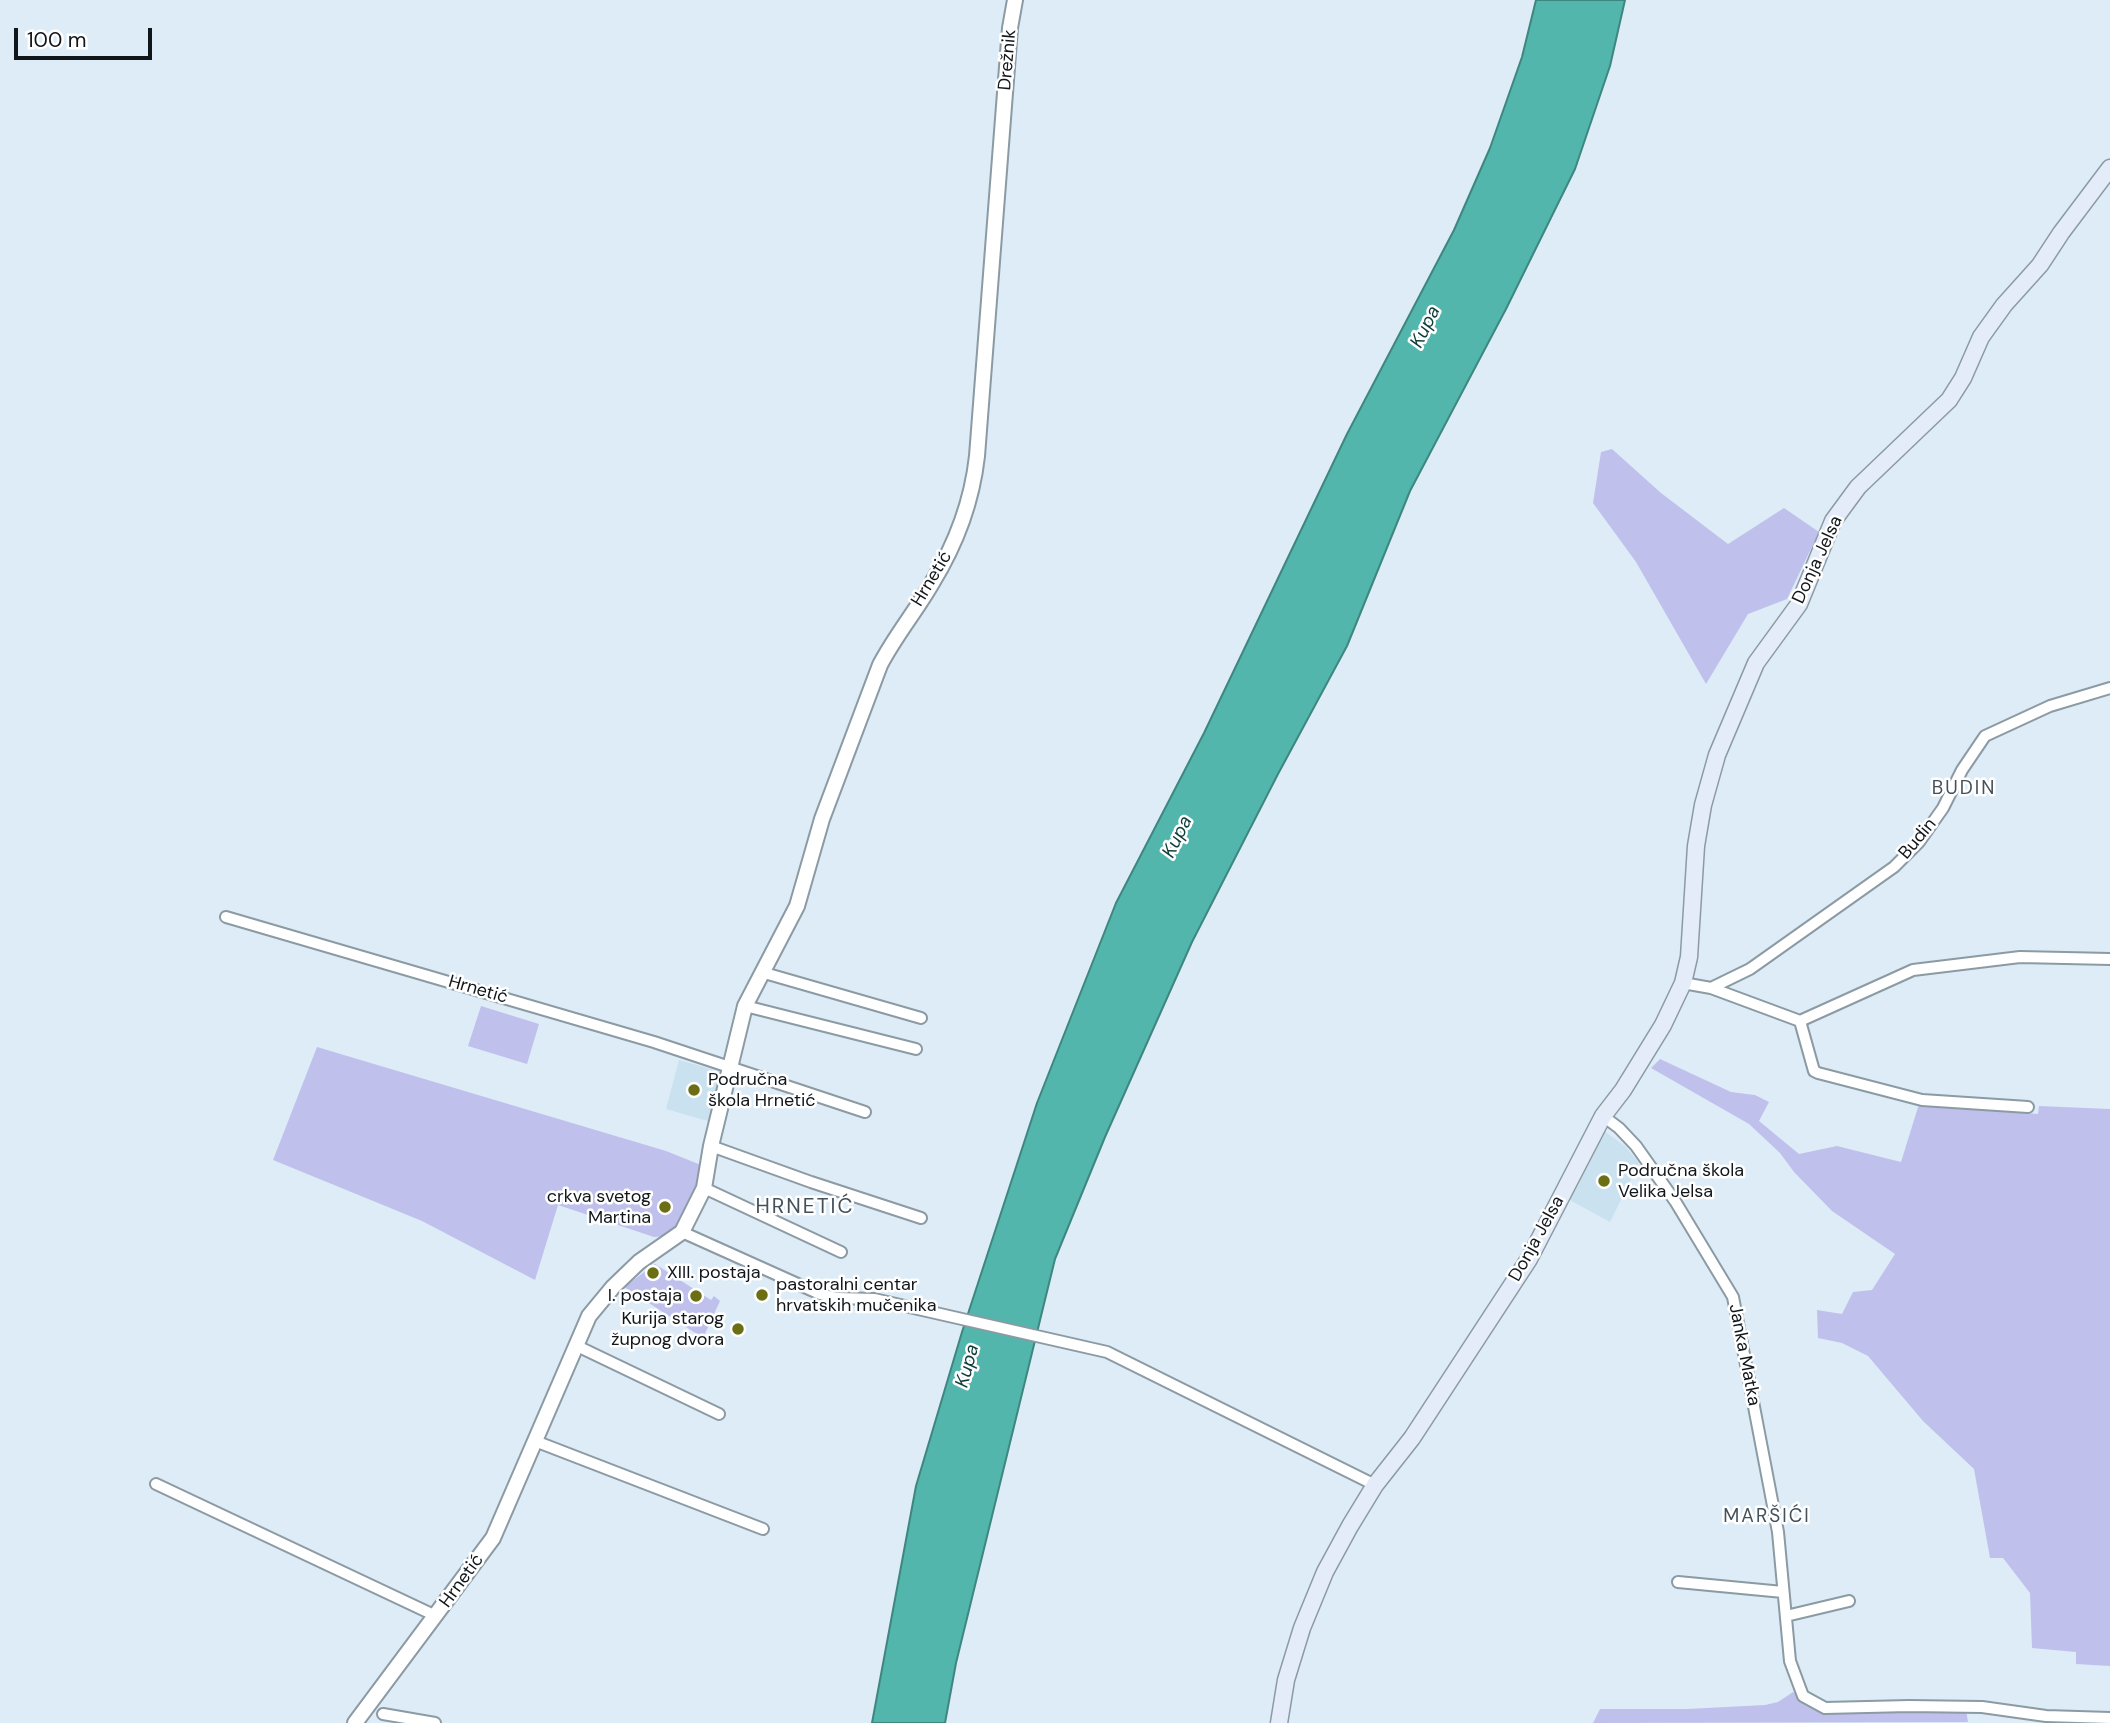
<!DOCTYPE html>
<meta charset="utf-8">
<style>
body{margin:0}
#map{position:relative;width:2110px;height:1723px;overflow:hidden;background:#ddecf6;font-family:"DM Sans",sans-serif}
canvas{display:block}
.scale{position:absolute;left:14px;top:28px;width:138px;height:32px;box-sizing:border-box;border:4px solid #11161a;border-top:0;padding-left:9px;font-size:21px;line-height:24px;white-space:nowrap;color:#11161a;-webkit-text-stroke:5px #fff;paint-order:stroke}
</style>
<div id="map">
<canvas width="2110" height="1723"></canvas>
<div class="scale">100 m</div>
</div>
<script>
const ctx = document.querySelector('canvas').getContext('2d');
ctx.lineJoin = 'round';
function fillPath(path, color) { ctx.fillStyle = color; ctx.fill(path, 'evenodd'); }
function trace(path, color, width, dash) { ctx.strokeStyle = color; ctx.lineWidth = width; ctx.lineCap = dash ? 'butt' : 'round'; ctx.setLineDash(dash || []); ctx.stroke(path); }
function drawText(font, color, halo, rows, align = 'center') {
  ctx.font = font + ' "DM Sans",sans-serif'; ctx.lineWidth = 5; ctx.setLineDash([]); ctx.textBaseline = 'middle'; ctx.strokeStyle = halo; ctx.fillStyle = color; for (const [text, x, y, turn = 0] of rows) {
    ctx.save(); ctx.translate(x, y); ctx.rotate((+turn || 0) * Math.PI / 180); ctx.textAlign = isNaN(turn) ? turn : align; if (halo) ctx.strokeText(text, 0, 0); ctx.fillText(text, 0, 0); ctx.restore();
  }
}
const built = new Path2D(`
 M679 1060 722 1072 708 1121 666 1109Z
 M1604 1131 1625 1146 1639 1163 1610 1222 1568 1199Z`);
const green = new Path2D(`
 M1612 449 1661 493 1728 544 1784 508 1819 532 1787 599 1748 614 1706 684 1636 562 1593 503 1601 452Z
 M481 1006 539 1024 527 1064 468 1046Z
 M317 1047 666 1151 701 1165C696 1192 691 1237 654 1237L558 1205 535 1280 422 1221 273 1160Z
 M1660 1059 1731 1092 1755 1095 1769 1102 1759 1121 1799 1154 1837 1146 1901 1162 1919 1104 2038 1114 2039 1106 2110 1109V1666L2076 1664V1652L2032 1648 2030 1593 2003 1558H1990L1974 1469 1923 1421 1868 1356 1842 1343 1818 1338 1817 1310 1842 1314 1853 1292 1872 1290 1895 1254 1832 1211 1794 1172 1780 1153 1749 1124 1651 1068Z
 M655 1264 711 1300 714 1296 720 1301 703 1338 624 1287Z
 M1793 1692 1816 1708 1966 1710 1968 1722 1593 1723 1600 1709H1687L1765 1705 1778 1702Z`);
const water = new Path2D(`
 M1536 0H1625L1610 66 1575 169 1506 309 1410 491 1347 646 1278 774 1192 942 1105 1137 1055 1259 956 1663 945 1723H872L916 1486 962 1332 1037 1103 1116 903 1204 733 1347 434 1454 230 1490 148 1522 57Z`);
const minor = new Path2D(`
 M226 917 654 1042 865 1112
 M761 972 921 1018
 M1683 983 1711 988 1800 1021 1814 1071 1818 1073 1922 1100 2028 1107
 M1711 988 1750 969 1894 867 1919 842 1943 808 1962 770 1985 736 2050 706 2110 688
 M745 1006 916 1049
 M1800 1021 1913 970 2020 957 2110 959
 M1603 1116 1619 1128 1636 1146 1675 1201 1733 1297 1778 1532 1790 1661 1803 1696 1825 1708 1909 1706 1982 1707 2046 1716 2110 1718
 M711 1146 811 1182 921 1218
 M704 1188 841 1252
 M682 1232 820 1294 837 1298 874 1299 1107 1352 1375 1485
 M575 1345 719 1414
 M535 1441 763 1529
 M156 1484 436 1616
 M1678 1582 1783 1592
 M1786 1616 1849 1601
 M383 1714 435 1723`);
const tertiary = new Path2D(`
 M355 1723 493 1538 589 1316 613 1287 639 1262 682 1232 704 1188 711 1146 745 1006 797 906 822 819 880 665C895 636 916 611 932 583 956 544 972 501 977 456L1010 28 1015 0`);
const secondary = new Path2D(`
 M1279 1723 1286 1680 1302 1628 1325 1572 1350 1526 1375 1485 1412 1438 1529 1259 1603 1116 1623 1090 1663 1025 1683 983 1689 957 1696 846 1703 805 1717 755 1756 663 1799 604 1833 521 1858 487 1949 400 1963 378 1981 337 2004 305 2040 265 2061 233 2110 168`);
const markers = [
 [694,1090,7,"#6b6e12"],
 [1604,1181,7,"#6b6e12"],
 [665,1207,7,"#6b6e12"],
 [653,1273,7,"#6b6e12"],
 [762,1295,7,"#6b6e12"],
 [696,1296,7,"#6b6e12"],
 [738,1329,7,"#6b6e12"]
];
const streetNames = [
 ["Drežnik",1008,60,-85],
 ["Donja Jelsa",1818,560,-65],
 ["Hrnetić",932,579,-59],
 ["Budin",1918,839,-50],
 ["Hrnetić",478,990,16],
 ["Donja Jelsa",1537,1239,-61],
 ["Janka Matka",1744,1355,79],
 ["Hrnetić",462,1581,-54]
];
const poiNames = [
 ["Područna",708,1080],
 ["škola Hrnetić",708,1101],
 ["Područna škola",1618,1171],
 ["Velika Jelsa",1618,1192],
 ["crkva svetog",651,1197,"right"],
 ["Martina",651,1218,"right"],
 ["XIII. postaja",667,1273],
 ["pastoralni centar",776,1285],
 ["hrvatskih mučenika",776,1306],
 ["I. postaja",682,1296,"right"],
 ["Kurija starog",724,1319,"right"],
 ["župnog dvora",724,1340,"right"]
];
const waterNames = [
 ["Kupa",1426,327,-64],
 ["Kupa",1178,837,-64],
 ["Kupa",968,1366,-75]
];
const neighbourhoodNames = [
 ["BUDIN",1964,789],
 ["MARŠIĆI",1767,1517]
];
const quarterNames = [
 ["HRNETIĆ",805,1207]
];
fillPath(built, '#cae1ef');
fillPath(green, '#c0c0ed');
fillPath(water, '#52b6ac');
trace(water, '#3e8680', 2);
trace(minor, '#8b9aa3', 14);
trace(tertiary, '#8b9aa3', 18);
trace(secondary, '#8b9aa3', 19);
trace(minor, '#fff', 10);
trace(tertiary, '#fff', 14);
trace(secondary, '#e4ecf9', 16);
for (const [x, y, r, color] of markers) { const dot = new Path2D(); dot.arc(x, y, r, 0, 2 * Math.PI); ctx.fillStyle = color; ctx.fill(dot); trace(dot, '#fff', 2.5); }
drawText('18px', '#11161a', '#fff', streetNames);
drawText('18px', '#11161a', '#fff', poiNames, 'left');
drawText('italic 19px', '#0e3d39', '#fff', waterNames);
ctx.letterSpacing = '2px';
drawText('19px', '#44515a', '#fff', neighbourhoodNames);
ctx.letterSpacing = '0px';
ctx.letterSpacing = '2px';
drawText('21px', '#44515a', '#fff', quarterNames);
ctx.letterSpacing = '0px';
</script>
